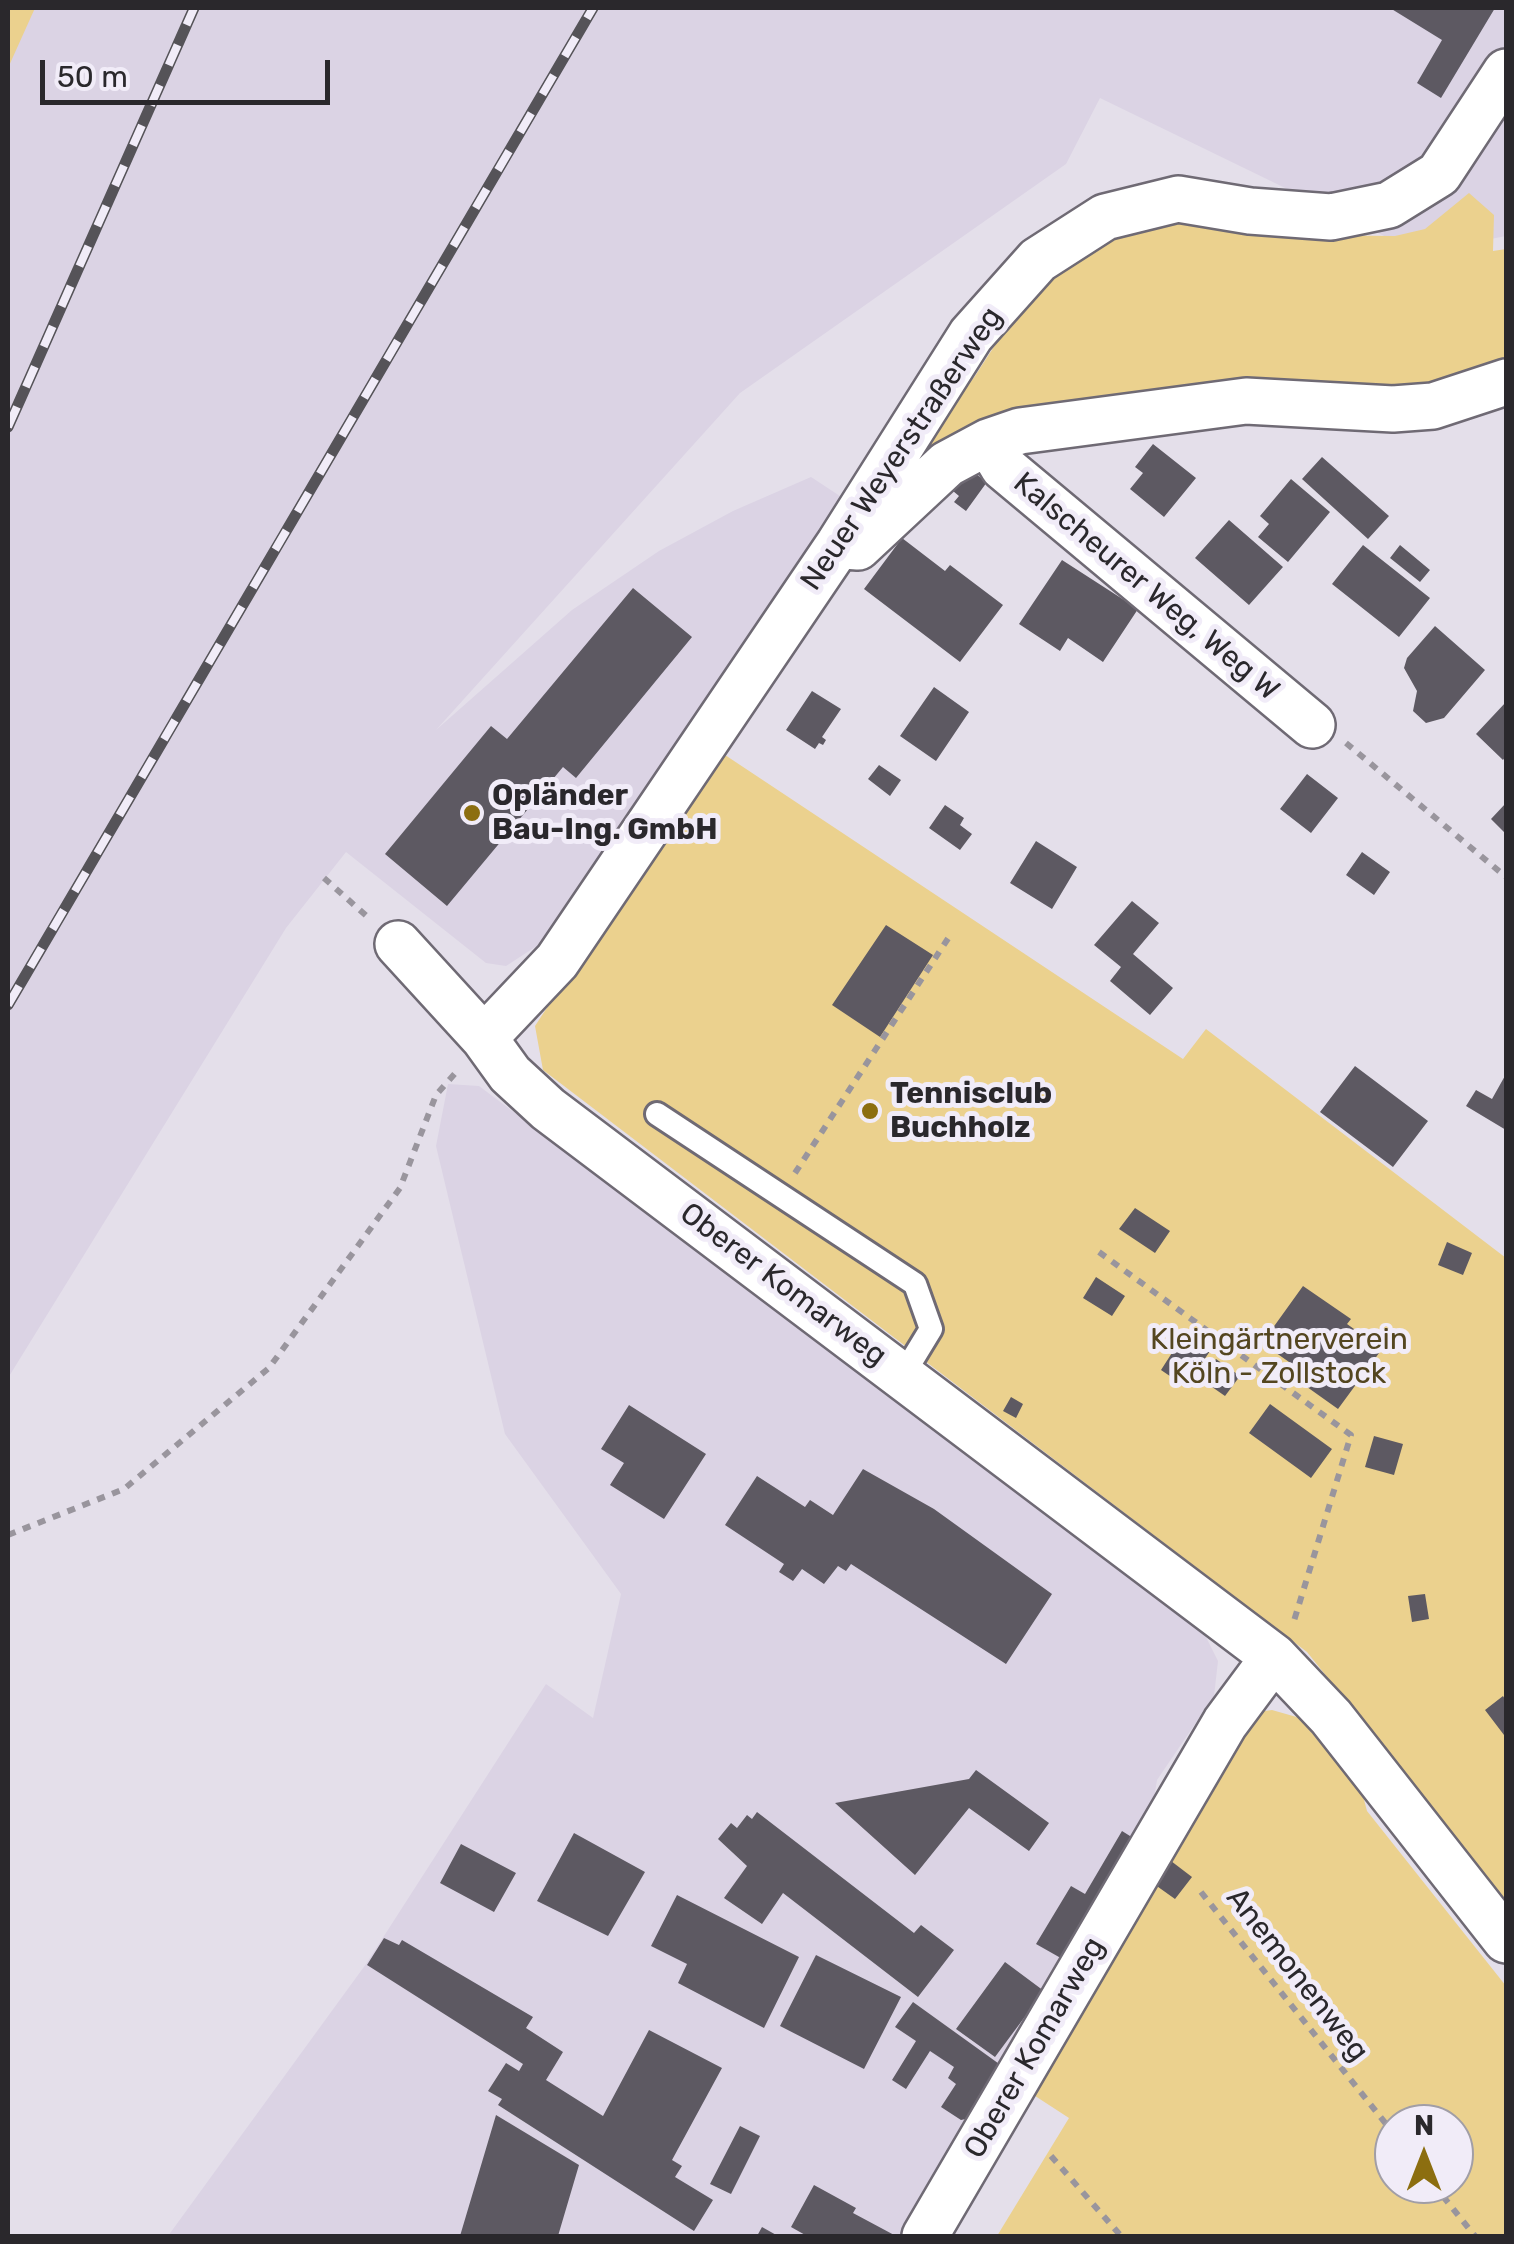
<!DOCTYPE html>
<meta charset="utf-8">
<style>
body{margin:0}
#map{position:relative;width:1514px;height:2244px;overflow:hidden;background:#e4dfea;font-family:Rubik,sans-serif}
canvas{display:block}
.frame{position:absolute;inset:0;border:10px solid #2a282c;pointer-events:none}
.north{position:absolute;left:1374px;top:2104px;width:100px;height:100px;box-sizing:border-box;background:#f1ecf8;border:2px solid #a19ea6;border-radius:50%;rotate:0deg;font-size:28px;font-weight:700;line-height:40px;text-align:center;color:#2a282c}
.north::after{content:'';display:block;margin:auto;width:35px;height:45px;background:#8c6e10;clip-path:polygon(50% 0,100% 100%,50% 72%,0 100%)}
.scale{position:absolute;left:40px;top:60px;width:290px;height:45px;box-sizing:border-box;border:5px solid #2a282c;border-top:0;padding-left:12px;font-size:30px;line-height:35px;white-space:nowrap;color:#2a282c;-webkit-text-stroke:8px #f1ecf8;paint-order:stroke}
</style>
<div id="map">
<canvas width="1514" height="2244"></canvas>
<div class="frame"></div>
<div class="north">N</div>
<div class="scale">50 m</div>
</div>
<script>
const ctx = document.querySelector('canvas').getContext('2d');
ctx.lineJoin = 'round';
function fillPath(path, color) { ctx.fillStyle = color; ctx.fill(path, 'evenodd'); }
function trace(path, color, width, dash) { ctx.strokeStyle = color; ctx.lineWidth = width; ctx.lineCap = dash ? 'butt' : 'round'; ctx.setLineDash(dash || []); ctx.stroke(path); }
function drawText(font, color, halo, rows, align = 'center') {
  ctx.font = font + ' Rubik,sans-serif'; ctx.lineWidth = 10; ctx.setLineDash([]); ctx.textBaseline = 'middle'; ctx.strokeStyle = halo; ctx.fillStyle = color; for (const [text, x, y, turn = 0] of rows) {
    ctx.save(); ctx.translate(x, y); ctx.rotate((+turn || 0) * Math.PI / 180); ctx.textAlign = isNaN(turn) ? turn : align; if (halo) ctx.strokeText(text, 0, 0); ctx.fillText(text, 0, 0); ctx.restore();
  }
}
const built = new Path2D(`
 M8 8H1506V236L1419 253 1100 98 1066 164 740 393 436 730 572 610 659 551 733 511 811 477 846 500 546 940 506 966 486 963 346 852 286 928 8 1378Z
 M448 1084 479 1086 757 1294 1201 1627 1218 1661 1214 1696 1157 1780 1150 1824 904 2236H168L366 1964 546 1684 593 1718 621 1594 505 1434 436 1146Z`);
const green = new Path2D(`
 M8 8H35L8 68Z
 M1469 193 1494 215 1493 251 1506 249V378L1420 400 1194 392 892 483 975 376 1028 294 1096 239 1162 224H1230L1297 235 1395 236 1425 229Z
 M716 749 1183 1059 1206 1029 1506 1258V1900L1307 1652 543 1070 535 1026Z
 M1272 1710 1300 1718 1363 1796 1367 1811 1506 1986V2236H997L1069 2118 1029 2092 1258 1712ZM1394 2124H1454V2184H1394Z`);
const building = new Path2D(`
 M1390 8H1495L1441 98 1417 83 1442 40Z
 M1153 444 1196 478 1164 517 1130 489 1143 473 1135 467Z
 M1322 457 1389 516 1368 539 1302 479Z
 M969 469 987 482 966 511 954 502 959 496 953 491Z
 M1291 479 1330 512 1288 562 1258 537 1269 524 1260 516Z
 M1229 520 1283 567 1249 605 1195 558Z
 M902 538 945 571 950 565 1003 605 960 662 864 589Z
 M1363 545 1430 598 1399 637 1332 584Z
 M1400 545 1430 570 1420 582 1390 558Z
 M1062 560 1138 609 1103 662 1068 638 1060 651 1019 624Z
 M633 588 692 637 576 778 563 767 447 906 385 854 491 726 507 739Z
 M1435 626 1485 670 1444 718 1426 723 1413 711 1417 691 1404 668 1407 658Z
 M934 687 969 712 936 761 900 736Z
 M812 691 841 709 822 737 826 740 823 745 819 743 815 749 786 730Z
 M1506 702V756L1503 760 1476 734Z
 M879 765 901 780 890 796 868 779Z
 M1307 774 1338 798 1311 833 1280 809Z
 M1506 803V834L1491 819Z
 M945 805 964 818 960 825 972 834 960 850 929 828Z
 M1036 841 1077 867 1052 909 1010 883Z
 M1362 852 1390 872 1374 895 1346 875Z
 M1132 901 1159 923 1133 954 1173 988 1150 1015 1110 981 1121 967 1094 945Z
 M886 925 933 955 880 1037 832 1005Z
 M1355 1066 1428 1121 1393 1167 1320 1112Z
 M1506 1074V1130L1466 1106 1476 1090 1492 1099Z
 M1135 1208 1170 1231 1155 1253 1119 1229Z
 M1447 1242 1472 1253 1463 1275 1438 1265Z
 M1096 1277 1125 1296 1112 1316 1083 1298Z
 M1303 1286 1351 1319 1347 1324 1382 1349 1338 1409 1293 1377 1299 1369 1262 1343Z
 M1186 1331 1212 1348 1186 1387 1161 1370Z
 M1216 1359 1240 1376 1225 1396 1202 1380Z
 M1011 1397 1023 1404 1016 1418 1003 1411Z
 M1270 1404 1332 1449 1311 1478 1249 1433Z
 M629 1405 706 1454 664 1519 610 1485 624 1463 601 1449Z
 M1374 1436 1403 1444 1394 1475 1365 1467Z
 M863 1469 934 1509 1052 1594 1006 1664 851 1564 846 1571 838 1566 824 1584 802 1569 793 1581 779 1572 784 1564 725 1525 757 1476 805 1507 810 1500 833 1515Z
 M1425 1594 1429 1619 1412 1622 1408 1596Z
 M1503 1696 1506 1701 1504 1735 1485 1710Z
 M976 1770 1049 1823 1029 1851 969 1808 915 1875 835 1803 969 1779Z
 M757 1812 914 1933 921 1925 954 1950 918 1997 783 1893 762 1924 724 1898 747 1866 718 1839 731 1823 737 1828 747 1815 752 1819Z
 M1122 1831 1138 1841 1066 1961 1036 1944 1071 1886 1085 1894Z
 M574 1833 645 1872 608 1936 537 1901Z
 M461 1844 516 1873 494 1912 440 1883Z
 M1171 1861 1192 1877 1175 1899 1154 1884Z
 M677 1895 799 1957 764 2028 678 1983 687 1964 651 1946Z
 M384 1938 399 1945 402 1940 533 2017 526 2028 563 2052 546 2080 603 2116 649 2030 722 2068 672 2160 682 2166 675 2177 713 2200 694 2231 498 2105 502 2099 488 2091 506 2063 519 2071 523 2064 367 1965Z
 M816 1955 901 1997 864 2069 780 2026Z
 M1005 1962 1044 1991 995 2057 956 2029Z
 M913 2002 1002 2066 970 2118 961 2120 941 2107 956 2084 948 2078 954 2067 930 2051 906 2089 892 2080 916 2041 895 2027Z
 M496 2115 579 2165 558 2236H460Z
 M740 2126 760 2136 731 2194 710 2184Z
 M814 2185 856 2208 853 2213 896 2236H807L791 2227Z
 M762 2227 778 2236H757Z`);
const path = new Path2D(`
 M1346 743 1506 877
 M324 878 371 920
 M795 1173 949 937
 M1099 1252 1351 1435 1293 1624
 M8 1535 124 1489 269 1368 400 1188 436 1095 458 1070
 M1201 1892 1394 2134
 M1051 2156 1121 2236
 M1433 2184 1475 2236`);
const service = new Path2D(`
 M657 1114 915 1284 931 1329 903 1375`);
const minor = new Path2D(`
 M988 442 1003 467 1312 725
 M845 546 858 547 947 464 988 442 1020 431 1246 401 1393 409 1433 406 1506 382
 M398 944 484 1038 510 1074 548 1109 1274 1657 1331 1717 1506 1940
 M484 1038 557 961 839 544 971 335 1038 260 1105 217 1178 199 1250 211 1331 217 1389 205 1439 174 1506 72
 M925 2236 1225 1723 1274 1657`);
const rail = new Path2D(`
 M8 427 194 8
 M8 1005 593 8`);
const markers = [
 [472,813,10,"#8c6e10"],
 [870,1111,10,"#8c6e10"]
];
const streetNames = [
 ["Neuer Weyerstraßerweg",902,449,-56],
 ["Kalscheurer Weg, Weg W",1146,587,40],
 ["Oberer Komarweg",783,1285,37],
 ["Anemonenweg",1297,1975,52],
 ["Oberer Komarweg",1035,2048,-60]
];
const poiNames = [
 ["Opländer",492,796],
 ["Bau-Ing. GmbH",492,830],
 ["Tennisclub",890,1094],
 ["Buchholz",890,1128]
];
const parkNames = [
 ["Kleingärtnerverein",1279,1340],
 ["Köln - Zollstock",1279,1374]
];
fillPath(built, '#dbd3e4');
fillPath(green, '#ebd18e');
fillPath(building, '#5d5962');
trace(service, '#6f6a74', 28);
trace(minor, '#6f6a74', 50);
trace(path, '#99959d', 6, [8, 8]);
trace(service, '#fff', 22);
trace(minor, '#fff', 45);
trace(rail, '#555358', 11);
trace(rail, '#f1ecf8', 8, [22]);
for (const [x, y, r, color] of markers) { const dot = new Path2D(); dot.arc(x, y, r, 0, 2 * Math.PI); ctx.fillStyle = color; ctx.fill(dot); trace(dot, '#f1ecf8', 4); }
drawText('30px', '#2a282c', '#f1ecf8', streetNames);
drawText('bold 30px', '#2a282c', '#f1ecf8', poiNames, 'left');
drawText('30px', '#544620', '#f1ecf8', parkNames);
</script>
